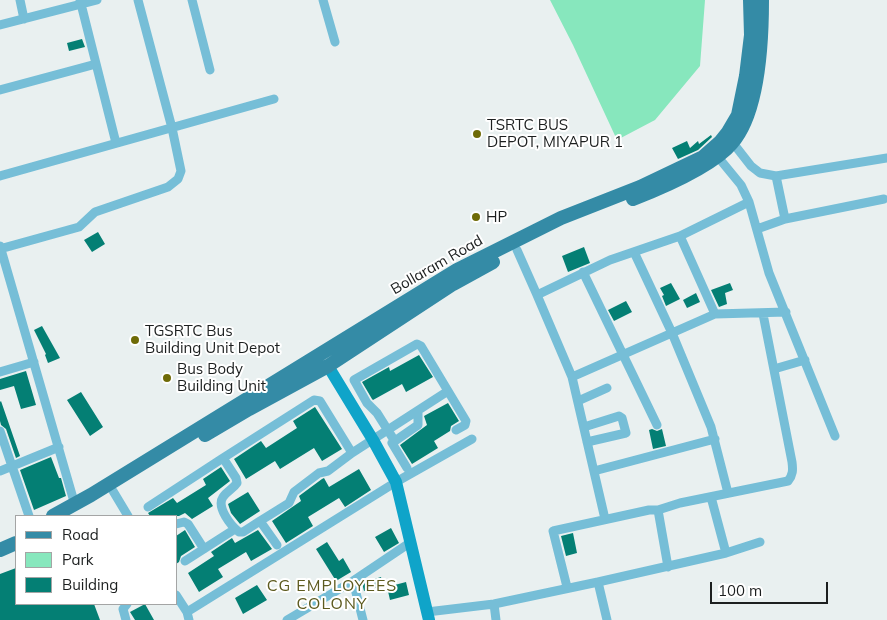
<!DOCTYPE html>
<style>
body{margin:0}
#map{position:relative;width:887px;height:620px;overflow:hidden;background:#e9f0f0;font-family:Mulish,sans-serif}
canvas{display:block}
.legend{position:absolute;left:15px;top:515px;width:162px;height:90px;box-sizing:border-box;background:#fff;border:1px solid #a4a5a5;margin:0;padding:6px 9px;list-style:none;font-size:15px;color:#1c1f1f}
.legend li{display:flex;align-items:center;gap:10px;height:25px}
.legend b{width:25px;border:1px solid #a4a5a5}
.scale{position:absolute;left:710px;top:582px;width:118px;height:22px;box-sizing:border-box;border:2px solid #1c1f1f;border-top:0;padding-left:6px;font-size:15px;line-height:18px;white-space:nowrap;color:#1c1f1f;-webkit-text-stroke:4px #fff;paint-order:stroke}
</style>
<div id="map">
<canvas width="887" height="620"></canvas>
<ul class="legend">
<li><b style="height:6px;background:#348ba6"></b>Road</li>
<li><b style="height:14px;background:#87e7bd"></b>Park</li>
<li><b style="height:14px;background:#047f74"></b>Building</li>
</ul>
<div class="scale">100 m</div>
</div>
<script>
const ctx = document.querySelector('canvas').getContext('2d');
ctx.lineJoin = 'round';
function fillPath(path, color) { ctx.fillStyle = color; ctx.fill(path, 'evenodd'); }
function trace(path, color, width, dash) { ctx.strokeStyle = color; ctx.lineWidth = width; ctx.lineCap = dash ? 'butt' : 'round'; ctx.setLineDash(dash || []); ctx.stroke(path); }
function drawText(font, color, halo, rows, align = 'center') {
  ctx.font = font + ' Mulish,sans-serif'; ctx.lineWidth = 4; ctx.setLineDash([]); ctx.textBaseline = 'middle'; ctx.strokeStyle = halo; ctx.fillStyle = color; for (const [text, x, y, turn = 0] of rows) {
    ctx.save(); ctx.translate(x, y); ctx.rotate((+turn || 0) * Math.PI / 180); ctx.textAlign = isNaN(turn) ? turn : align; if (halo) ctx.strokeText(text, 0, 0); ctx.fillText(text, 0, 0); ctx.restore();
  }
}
const green = new Path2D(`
 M550 0H705L700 66 655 120 617 140 573 45Z`);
const building = new Path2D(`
 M82 39 85 47 69 51 67 43Z
 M711 135 712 137 698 150 678 159 672 148 687 141 690 148 698 141 699 144Z
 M98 232 105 244 92 252 84 240Z
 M584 247 590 263 568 272 562 256Z
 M671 283 680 299 666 306 662 296 664 295 660 288Z
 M730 283 733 290 725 293 727 304 719 307 711 290Z
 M696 293 700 302 687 308 683 300Z
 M626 301 632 312 614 321 608 310Z
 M42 326 60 358 48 363 45 355 46 354 34 330Z
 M419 355 433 377 406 392 402 384 373 400 372 399 362 382 389 367 390 371Z
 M26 371 36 405 21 409 14 386 0 390V379Z
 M81 392 103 427 90 436 67 400Z
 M1 401 20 456 16 458 6 429 1 425 0 421V402Z
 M448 403 459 421 451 426 450 431 434 441 438 448 412 464 400 445 427 425 424 416Z
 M315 407 342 449 322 461 314 448 280 469 275 461 246 479 234 459 261 441 266 448 297 428 293 421Z
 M652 429 657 431 662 429 666 446 653 449 649 430Z
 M51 457 59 478H61L66 496 34 510 20 470Z
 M221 467 230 481 208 498 213 506 192 519 185 513 179 516H150L148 513 173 498 177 503 206 485 203 479Z
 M359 469 371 490 345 507 339 498 308 517 313 526 286 543 272 521 301 501 299 496 322 479 324 478 329 487Z
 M248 492 260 511 240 524 231 513 228 504Z
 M391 528 399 543 384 552 375 537Z
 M185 530 195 547 181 556 179 562 176 564V536Z
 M258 530 272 549 251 561 246 552 218 569 223 577 199 592 188 573 214 556 211 552 232 538 235 543Z
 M573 533 577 553 566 556 561 536Z
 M327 542 339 561 343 558 351 572 336 581 316 549Z
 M16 568V604H94L100 620H0V574Z
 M381 577 383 586 364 591 362 583Z
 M406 582 409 595 390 600 387 587Z
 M257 585 267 600 243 614 235 598Z
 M145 604 154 620H135L130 612Z`);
const street = new Path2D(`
 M20 0 24 19
 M80 0 116 143
 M192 0 210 70
 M323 0 335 42
 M0 25 97 0
 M0 90 96 64
 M733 143 751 166 760 173 776 176 785 219
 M718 157 741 185 749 202 769 273 835 436
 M0 176 274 99
 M776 176 887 158
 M757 229 785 219 884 199
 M680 236 749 202
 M0 246 75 505
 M0 249 79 227 95 212 168 187 178 179 181 171 172 128 138 0
 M517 250 537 295
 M634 252 672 333 711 427 728 493
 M583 272 657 425
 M774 369 805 360
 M0 372 34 362
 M572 377 715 314 786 312
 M578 401 607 388
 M584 427 619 416 622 418 626 433 587 442
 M0 431 29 516
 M394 440 377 413 367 403 354 380 417 344 421 346 466 421 465 425 456 430
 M407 468 392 443 418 425V411
 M0 471 59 447
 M594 471 715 439
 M113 491 128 516
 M711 497 726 553
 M148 507 223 458
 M658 510 668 567
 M605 519 572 377 537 295 610 260 680 236 715 314
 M260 521 289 503 294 492 319 473 328 471 352 453 448 391
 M176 524 184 522 188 524 204 549
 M277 545 260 521 243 532H239C231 526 216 507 223 497 227 491 233 489 237 483L236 478 223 458 314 400 320 401 352 453
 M185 561 235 529
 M353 581 363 620
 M598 582 607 620
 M567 587 553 531 649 510H658L680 503 788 481C793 475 793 470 792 462L763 314
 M176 595 187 612 189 620
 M494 604 496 620
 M187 612 396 482 472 439
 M427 612 494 604 598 582 726 553 760 542
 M126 620 123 609 127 604
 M287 620 353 581 411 542`);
const secondary = new Path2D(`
 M328 366 373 440 396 482 429 620`);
const primary = new Path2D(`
 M633 199C661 188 713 166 732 143 759 112 762 40 762 0
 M205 435 249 409 328 366 453 284 493 262
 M53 516 91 495 457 270 561 218 640 187 703 157 720 142 728 132 738 115 746 76 751 35 750 0
 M0 550 16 543`);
const markers = [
 [477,134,5,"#6f6b07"],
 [476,217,5,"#6f6b07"],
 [135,340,5,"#6f6b07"],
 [167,378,5,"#6f6b07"]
];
const poiNames = [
 ["TSRTC BUS",487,125],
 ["DEPOT, MIYAPUR 1",487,142],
 ["HP",486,217],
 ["TGSRTC Bus",145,331],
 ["Building Unit Depot",145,348],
 ["Bus Body",177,369],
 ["Building Unit",177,386]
];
const streetNames = [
 ["Bollaram Road",437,265,-30]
];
const neighbourhoodNames = [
 ["CG EMPLOYEES",332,586],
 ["COLONY",332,604]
];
fillPath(green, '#87e7bd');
fillPath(building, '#047f74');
trace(street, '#76bed7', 9);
trace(secondary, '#0fa4c9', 12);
trace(primary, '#348ba6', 14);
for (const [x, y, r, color] of markers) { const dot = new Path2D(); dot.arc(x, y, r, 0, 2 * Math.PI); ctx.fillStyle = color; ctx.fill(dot); trace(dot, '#fff', 2); }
drawText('15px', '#1c1f1f', '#fff', poiNames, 'left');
drawText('15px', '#1c1f1f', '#fff', streetNames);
ctx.letterSpacing = '1px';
drawText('16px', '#5d5b1f', '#fff', neighbourhoodNames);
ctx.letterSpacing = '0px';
</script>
